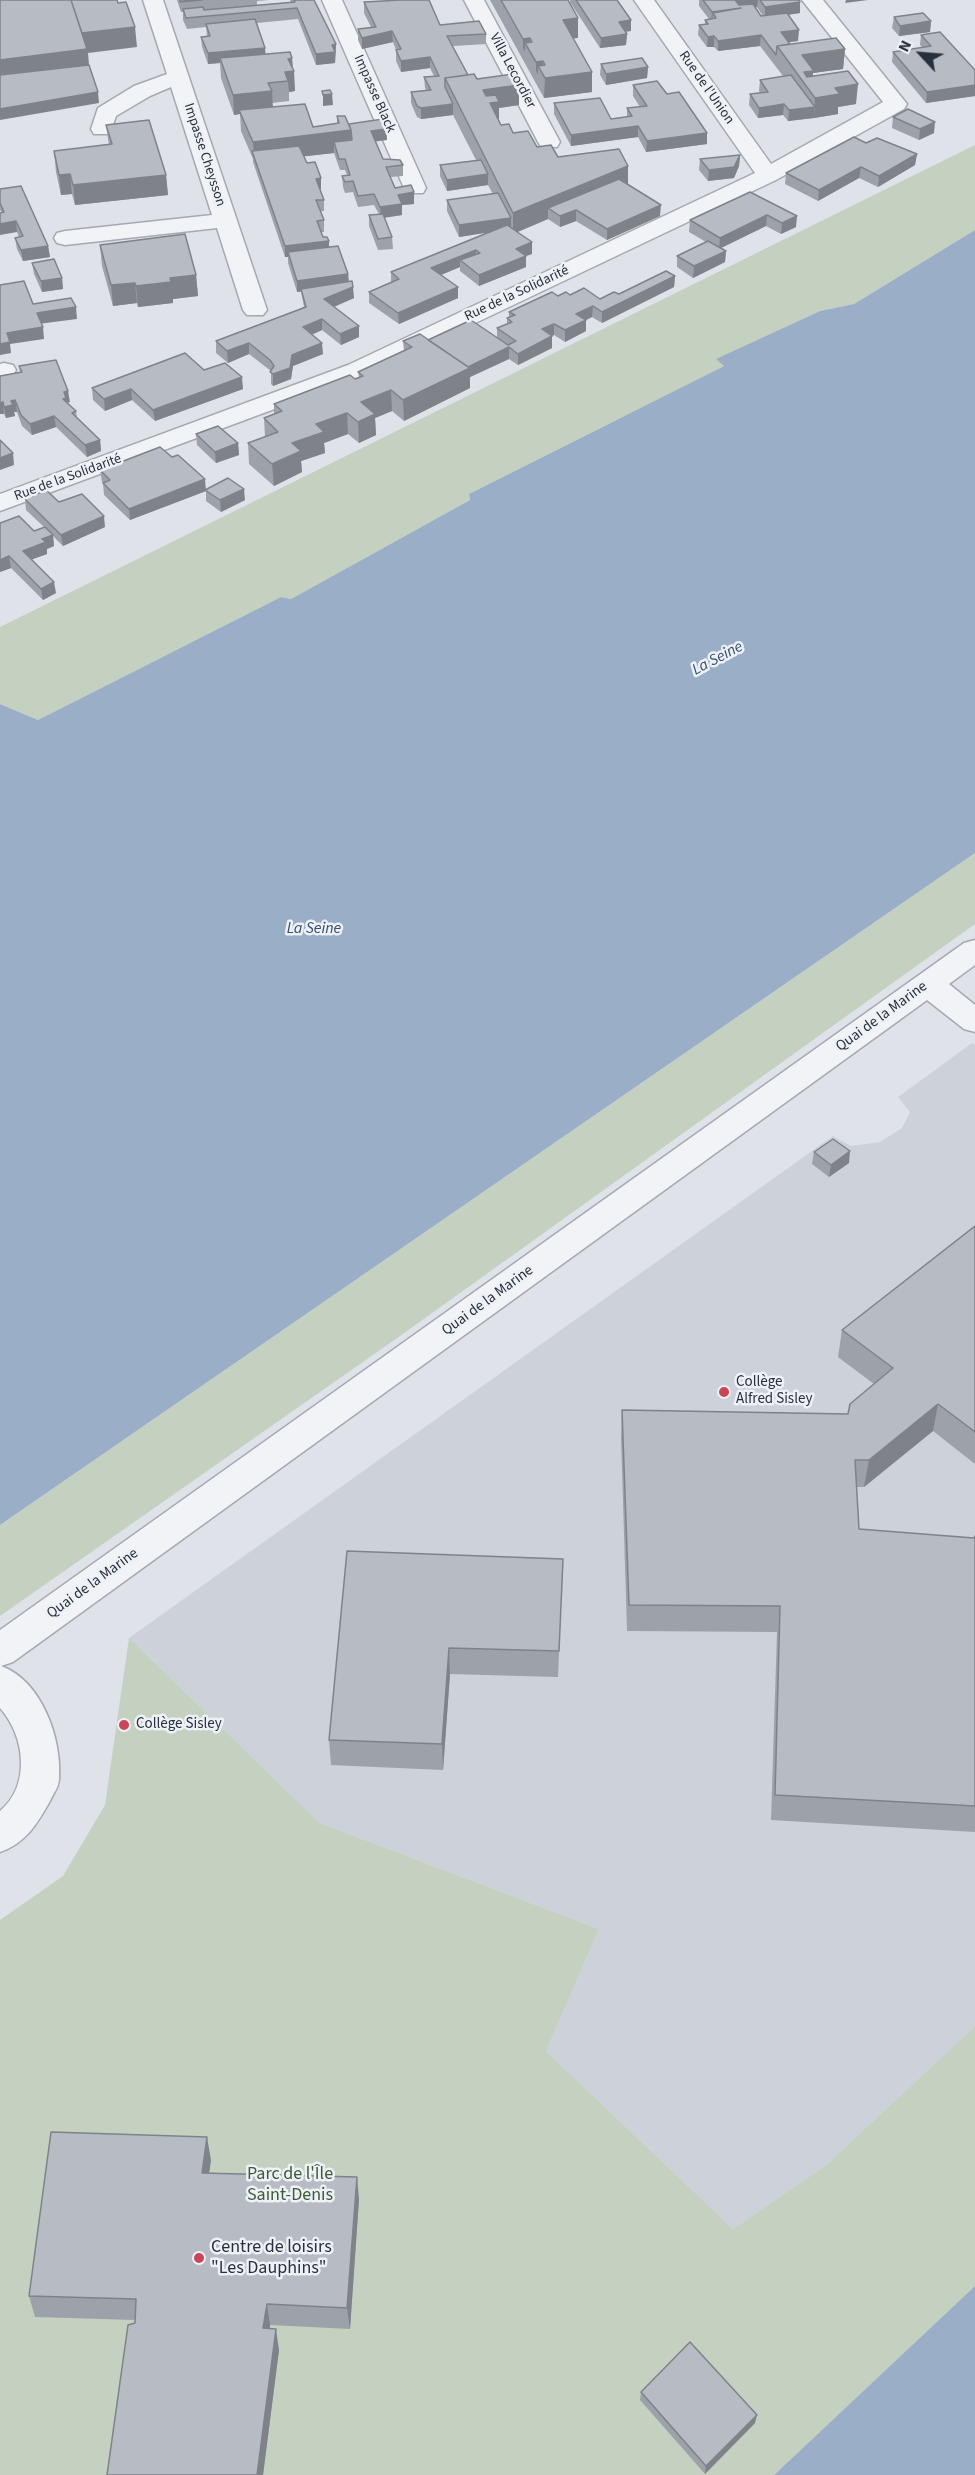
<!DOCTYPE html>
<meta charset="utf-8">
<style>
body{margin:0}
#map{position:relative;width:975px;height:2475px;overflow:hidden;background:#dfe2e8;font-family:"Source Sans 3",sans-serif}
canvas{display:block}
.north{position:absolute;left:891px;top:24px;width:60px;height:60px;-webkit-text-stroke:4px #eef1f5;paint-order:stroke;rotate:296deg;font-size:16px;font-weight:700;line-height:24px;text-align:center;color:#28303e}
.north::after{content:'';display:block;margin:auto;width:21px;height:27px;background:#28303e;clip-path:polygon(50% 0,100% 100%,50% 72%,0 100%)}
</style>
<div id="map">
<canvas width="975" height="2475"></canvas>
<div class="north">N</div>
</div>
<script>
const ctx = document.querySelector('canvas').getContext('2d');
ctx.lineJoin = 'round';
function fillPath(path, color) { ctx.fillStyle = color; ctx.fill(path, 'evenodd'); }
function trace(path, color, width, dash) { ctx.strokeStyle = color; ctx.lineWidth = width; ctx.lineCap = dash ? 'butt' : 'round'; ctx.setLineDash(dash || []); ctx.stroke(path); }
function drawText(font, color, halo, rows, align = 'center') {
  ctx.font = font + ' "Source Sans 3",sans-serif'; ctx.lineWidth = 5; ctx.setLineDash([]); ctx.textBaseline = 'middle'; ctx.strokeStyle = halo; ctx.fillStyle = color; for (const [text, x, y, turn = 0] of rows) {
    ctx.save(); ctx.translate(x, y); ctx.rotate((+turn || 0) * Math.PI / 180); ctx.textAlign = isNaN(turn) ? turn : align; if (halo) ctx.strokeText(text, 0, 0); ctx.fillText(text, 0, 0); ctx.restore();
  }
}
const built = new Path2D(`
 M972 1043 975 1045V2026L826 2165 733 2229 546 2051 599 1929 320 1823 129 1638 833 1136 851 1146 880 1142 902 1128 910 1112 898 1097Z`);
const green = new Path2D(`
 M975 145V230L854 304 820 311 717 359 724 366 469 494 470 500 291 599 281 597 38 720 0 704V627Z
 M975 853V924L400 1336 0 1616V1525Z
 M129 1638 320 1823 599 1929 546 2051 733 2229 826 2165 975 2026V2286L774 2475H0V1920L63 1876 105 1805Z`);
const water = new Path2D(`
 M975 230V853L0 1525V704L38 720 281 597 291 599 470 500 469 494 724 366 716 359 820 311 854 304Z
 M975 2286V2475H774Z`);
const minor = new Path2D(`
 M143 0H163L267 310 263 315H247L243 310 217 228 65 245 57 243 54 238 57 233 65 231 212 215 171 87 150 96 116 116 110 134H94L91 129 98 108 134 86 167 74Z
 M322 0H342L426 188 423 193H407L404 188Z
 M464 0H484L560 142 557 147H541L538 142Z
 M634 0H654L771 164 883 102 802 0H823L907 104 904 109 776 180 366 375 0 511V494L348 365 755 173Z
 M4 363 13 365 16 370 13 375 0 378V364Z
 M975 940V965L949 984 975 1005V1032L964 1029 927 1000 13 1662 1 1666C42 1681 62 1739 59 1779 59 1787 53 1794 50 1801 37 1824 26 1843 0 1852V1811C31 1785 25 1736 0 1708V1630L964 943Z`);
const wall = new Path2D(`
 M177 0H269L257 1V5L291 2 290 0H314L336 44 335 63 316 65 298 19 257 23 265 48V54L292 58 295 91 289 92V101L272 103 273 107 313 127 337 124V116L349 124 386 129 387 140 375 141 383 159 403 165V176L390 177 395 188 414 204 402 205V215L384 218 392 237 393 249 378 250 369 226V215L379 214 374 205 358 207 353 192 345 193 343 187 342 176 347 175 345 170H340L334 153 304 156 307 163 321 178V189H320L324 200V211H320L324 220V232H321L323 237 329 241V247L348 274 349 282 354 298 334 307 359 326V337L341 345 322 330 312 335 323 354 293 366 291 379 273 386 271 384V371L249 354 228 363 216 353V341L304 307 301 291 297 292 288 263V257H285L253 162V159L241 131 240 114 234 115 221 78 220 63 208 64 202 47 201 37 207 36 206 27 187 29 183 20V12H181Z
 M490 0H568L578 18V38H573L592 72V92L544 98Z
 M570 0H617L631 31 625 32 627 34 626 45 600 48 570 2Z
 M699 0H799L800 13 788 15 798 41 789 42 790 44 845 49 843 69 813 73V76L856 104 838 107V114L814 118 788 121 783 115 758 118 749 105 750 94 760 93 759 91 760 80 783 76 760 46 718 51 714 47H707L698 35 699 25 705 24V20L709 19 699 6ZM757 7 763 16H761L755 8Z
 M364 2 440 25 486 34V44L453 46 468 75 477 79 519 85V105L499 108V121L501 125 537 147 558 157 628 166V184L660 216 607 240 576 221 560 227 548 219 517 232 532 254 526 256V267L479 286 460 271V267L441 275 458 287V298L399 324 369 303V292L391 282V272L488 232 459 237 447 211V200L493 194 488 185 447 191 440 176V165L476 160 453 115 421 119 417 117 411 103V92L426 90 425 88 424 77 434 76 430 68 401 72 396 61V50L393 42 362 49 358 40V29L371 27 364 13Z
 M894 17 931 21 930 32 899 36 892 28Z
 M921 35 975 70V96L926 103 892 62 893 52 922 47 920 45Z
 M601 64 648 67 647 78 606 85 600 75Z
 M633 85 667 94 707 133V144L646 152 638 137 571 146 554 114V103L611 119 627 117V108L640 107 633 96Z
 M893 117 934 133 919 140 892 128Z
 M106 125 166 175 168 195 75 205 72 194 61 195 56 172 54 151 109 145Z
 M866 143 917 154 915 165 878 187 859 178 818 201 785 184 786 173Z
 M740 155 739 166 734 178 708 181 699 170 700 159Z
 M0 189 48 246 50 257 23 261 17 249 15 238 19 237 17 232 0 210Z
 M750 192 796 227 781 234 766 226 721 248 726 251 725 262 693 278 677 267V256L706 242 689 232 690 220Z
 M100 245 196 275 198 296 173 299V303L138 307 137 303 113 306 102 266Z
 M32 263 62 278 63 289 42 292 34 274Z
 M675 276 674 287 602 323 592 317 586 320V331L565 342 554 335 552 336V348L518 365 509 359 470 377V388L404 421 392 411 375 418 376 435 359 443 348 434 324 443 325 453 301 461 302 472 274 486 249 464 248 443 265 437 264 418 274 414V404L359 377 358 372 404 351 403 341 497 338V328L507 324V318H509V312L558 296 570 295 600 299 619 294Z
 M19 366 70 402 67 403 76 411 77 418 100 440 101 451 87 457 56 427 32 435 22 426 17 412H14L15 416 6 418 4 414H0V376L20 372Z
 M92 388 243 389 155 421 132 400 105 411 93 400Z
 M196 434 238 443 239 455 216 463 197 445Z
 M100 470 206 489 245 500 221 512 206 501V491L130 520 104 495 103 483 102 482Z
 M25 499 59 502 105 527 63 546 53 536 54 546 47 549V554L32 559 56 593 43 600 11 568 0 572V523L34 531 44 527 26 510Z
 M814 1152 849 1163 829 1177 812 1164Z
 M975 1226V1464L933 1431 864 1487H856L859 1529 974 1538 975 1536V1832L771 1820 777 1632 627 1631 621 1437 622 1410 848 1414 874 1384 838 1357 842 1330Z
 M563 1559 558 1677 450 1674 443 1770 331 1765 329 1740Z
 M211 2160 209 2173 359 2199 350 2329 270 2325V2329L279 2350 263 2475H107L135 2320 35 2317 29 2296Z
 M641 2392 755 2423 705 2474 640 2400Z`);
const shadedWall = new Path2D(`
 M735 0H758L757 7 741 10 716 18 713 13 712 22H711L712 12Z
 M846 0H868L845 3Z
 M800 2V13L765 18V7Z
 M578 18V38L562 40 563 20Z
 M631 20V31L618 32 619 22Z
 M931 21 930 32 899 36 900 26Z
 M135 27 137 47 88 53 90 76 0 86V60L80 33Z
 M799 30 798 41 781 43V32Z
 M392 31 393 42 362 49V38Z
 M627 34 626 45 600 48 601 38Z
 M761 35 760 46 718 51V41Z
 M714 36V47H707L708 37Z
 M530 38V51L525 43V52L523 48V39Z
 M336 44 335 63 316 65V54L332 45Z
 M265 48 266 58H220V63L208 64V53Z
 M845 49 843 69 813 73 812 90 803 81 802 55Z
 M430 57V68L401 72V61Z
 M292 58 293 71H294L295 91 289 92 288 81 285 72 288 59Z
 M543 61V75L538 66V86V75L536 71V82V62Z
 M648 67 647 78 606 85V74Z
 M592 72V92L544 98 545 78Z
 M858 84 856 104 838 107V114L814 118 815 98 835 88Z
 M519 85V105L499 108V122L483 90Z
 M975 85V96L926 103 927 92Z
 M272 91 273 111 239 110 240 114 234 115 233 95Z
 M98 92 99 103 0 120V109Z
 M332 94 333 105 323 106V95Z
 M453 104V115L421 119V108Z
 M784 104 783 115 758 118 759 108Z
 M815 107 814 118 788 121 789 110Z
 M935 122 934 133 919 140 920 129Z
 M638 126V137L571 146V135Z
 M386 129 387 140 371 142V131Z
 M351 130 352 151 334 142V153L256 162 254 155 253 142Z
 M707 133V144L646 152 647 141Z
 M917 154 915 165 878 187 879 176Z
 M740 155 739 166 734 178 708 181 709 170Z
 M628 166V187L548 208V219L513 234V213Z
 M861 167 859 178 818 201 819 190Z
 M70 174 72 194 61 195 59 175Z
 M488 174V185L447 191V180Z
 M166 175 168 195 75 205 73 185Z
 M321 178V189L316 190V179Z
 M414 192V204L402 205V215L381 218 380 207 398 195Z
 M661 205 660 216 607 240V229Z
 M576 210V221L560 227V216Z
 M767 215 766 226 719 249 720 238Z
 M797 216 796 227 781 234 782 223Z
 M511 218V229L459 237V225Z
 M16 221 17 232 0 235V224Z
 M329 241V252H288V257H285V246Z
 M532 242V254L526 256V267L479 286V275L516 249Z
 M48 246 50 257 23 261 21 250Z
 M476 250V261L460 260V267L431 279V268Z
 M726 251 725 262 693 278 694 266Z
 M348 274 349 286 297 292V281Z
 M196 275 198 296 173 299V303L138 307 136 286 170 278Z
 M675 276 674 287 602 323V312Z
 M62 278 63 289 42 292 41 281Z
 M135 283 137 303 113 306 111 285Z
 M353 287 354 298 324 311V299Z
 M458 287V298L399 324 398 313Z
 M593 306 592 317 586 320V331L565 342V330L576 314Z
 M76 307 77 319 38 324 37 313Z
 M322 319V330L303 338V327Z
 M554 324V335L542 340V329Z
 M359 326V337L341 345 340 334Z
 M43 327 44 339 10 344 11 353 0 355V344L7 333Z
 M552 336V348L518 365V354Z
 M249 343V354L228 363 227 351Z
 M322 343 323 354 293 366 291 379 273 386V374L292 355Z
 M509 347V359L470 377V388L404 421 403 400 460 370Z
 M242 377 243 389 155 421 153 410Z
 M131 389 132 400 105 411 104 399Z
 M391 390 392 411 375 418 376 435 359 443 358 422 361 402Z
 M68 391 70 402 66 403 63 399 64 392Z
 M15 400 17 412H14L15 416 6 418 4 407 11 401Z
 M3 402 4 414H0V403Z
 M347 413 348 434 324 443 325 453 301 461 302 472 274 486 272 464 292 443 316 424Z
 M54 416 56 427 32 435 30 424Z
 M100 440 101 451 87 457 85 445Z
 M238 443 239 455 216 463 215 452Z
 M13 453 14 465 0 470V458Z
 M205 479 206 491 130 520 129 509Z
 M244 489 245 500 221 512 220 500Z
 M104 516 105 527 63 546 61 535Z
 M53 535 54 546 47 549V554L25 562 23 551 42 539Z
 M9 556 11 568 0 572V560Z
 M54 582 56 593 43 600 41 589Z
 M850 1151 849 1163 829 1177 831 1165Z
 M938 1404 933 1431 864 1487 869 1460Z
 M449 1648 450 1674 443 1770 442 1744Z
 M207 2137 211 2160 206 2195 202 2173Z
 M357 2177 359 2199 350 2329 347 2308Z
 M267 2304 270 2325 267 2349 263 2328Z
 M276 2329 279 2350 263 2475H257Z
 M757 2415 755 2423 705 2474 706 2466Z`);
const building = new Path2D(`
 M0 0H71L87 49 0 60Z
 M71 0H117L118 3 126 2 135 27 82 33Z
 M180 0H202L180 2Z
 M294 0H314L336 44 332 45 335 52 316 54 297 8 186 18 183 9 203 7 204 10 295 2Z
 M401 0H429L440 25 479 21 486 34 447 36 468 75 445 78V87L453 104 421 108 417 106 411 92 431 90 424 77 439 76 430 57 401 61 396 50 401 49 392 31 362 38 358 29 376 27 364 2Z
 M501 0H568L578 18 563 20 592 72 545 78 538 66 545 65 543 61 536 62 525 43 532 42 530 38 523 39Z
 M576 0H617L631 20 619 22 627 34 601 38Z
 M703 0H735L739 5 753 4 761 16 787 13 799 30 781 32 790 44 777 46 776 55 761 35 718 41 714 36 708 37 699 25 708 24 705 20 716 18 713 13 741 8 712 12Z
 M760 0H799L800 2 765 7Z
 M923 13 931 21 900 26 894 17Z
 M255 19 265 48 208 53 201 37 210 36 206 24Z
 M940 32 975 70V85L927 92 893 52 931 46 921 35Z
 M836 38 845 49 802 55 814 71 804 72 807 77 848 71 858 84 835 88 840 94 815 98 777 46Z
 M290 52 292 58 288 59 294 71 285 72 288 81 268 83 272 91 233 95 220 58Z
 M642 58 648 67 606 74 601 64Z
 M89 65 98 92 0 109V75Z
 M474 74 477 79 513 74 519 85 483 90 486 96 496 95 499 102 490 103 501 125 509 124 513 133 528 131 537 147 551 145 558 157 619 149 628 166 513 213 445 78Z
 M791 75 815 107 789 110 784 104 759 108 750 94 768 92 760 80Z
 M657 81 667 94 679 92 707 133 647 141 638 126 571 135 554 103 600 98 611 119 632 116 627 108 647 106 633 85Z
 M330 90 332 94 323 95 322 91Z
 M305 104 313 127 339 123 337 116H345L351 130 253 142 239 110Z
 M908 109 935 122 920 129 893 117Z
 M383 119 386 129 371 131 383 159 400 160 403 165 386 167 395 188 411 185 414 192 398 195 402 204 380 207 374 194 358 196 353 181 345 182 342 176 350 175 345 159H339L334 142 352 140 351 130 349 124Z
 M149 120 166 175 73 185 70 174 59 175 54 151 112 144 106 125Z
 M854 137 866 143 877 138 917 154 879 176 861 167 819 190 786 173Z
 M299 146 307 163 315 162 321 178 316 179 324 200H316L324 220 317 221 323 237H327L329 241 285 246 252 151Z
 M740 155 734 167 709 170 700 159Z
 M481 160 488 174 447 180 440 165Z
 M619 179 661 205 607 229 576 210 560 216 548 208Z
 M21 186 48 246 21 250 15 238 23 236 16 221 0 224V213L4 212 0 203V189Z
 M750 192 797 216 782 223 767 215 720 238 690 220Z
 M498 193 511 218 459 225 447 200Z
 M383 214 392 237 378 239 369 215Z
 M507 225 532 242 516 249 526 256 479 275 460 260 480 253 476 250 431 268 458 287 398 313 369 292 399 279 391 272Z
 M185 234 196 275 170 278 171 282 136 286 135 283 111 285 100 245Z
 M708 241 726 251 694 266 677 256Z
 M338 246 348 274 297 281 288 252Z
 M54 259 62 278 41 281 32 263Z
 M666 271 675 276 602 312 593 306 576 314 586 320 565 330 554 324 542 329 552 336 518 354 509 347 468 367 428 340 471 320 508 345 516 341 497 328 512 322 507 318 515 315 509 312 552 292 558 296 566 292 570 295 584 288 600 299 614 292 619 294Z
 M24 281 33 304 71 298 76 307 37 313 43 327 7 333 10 342 0 344V285Z
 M352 281 353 287 324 299 359 326 340 334 322 319 303 327 322 343 292 355 290 368 273 374 270 372 274 366 270 360 249 343 227 351 216 341 306 307 301 289Z
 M420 334 470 368 403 400 391 390 361 402 375 414 358 422 347 413 316 424 324 432 292 443 301 451 272 464 248 443 278 432 264 418 282 411 274 404 350 375 355 379 363 376 358 372 412 347 403 341Z
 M185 353 204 370 225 363 242 377 153 410 131 389 104 399 92 388Z
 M56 360 68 391 64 392 66 398 63 399 76 411 72 413 100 440 85 445 54 416 30 424 21 415 15 400 11 401 13 405 4 407 3 402 0 403V376L22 372 19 366Z
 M218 426 238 443 215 452 196 434Z
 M0 440 13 453 0 458Z
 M160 447 172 457 178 455 205 479 129 509 103 483 110 480 100 470Z
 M228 478 244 489 220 500 205 490Z
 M46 490 59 502 82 494 104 516 61 535 25 499Z
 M19 516 34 531 45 527 53 535 42 539 46 542 23 551 54 582 41 589 9 556 0 560V523Z
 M833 1139 850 1151 831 1165 814 1152Z
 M975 1226V1432L938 1404 869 1460H855L859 1529 974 1538 975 1536V1806L775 1795 780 1606 629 1605 622 1410 848 1414 850 1404 893 1368 842 1330Z
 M347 1551 563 1559 559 1651 449 1648 442 1744 329 1740Z
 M51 2132 207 2137 202 2173 357 2177 347 2308 267 2304 263 2328 276 2329 257 2475H107L128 2325 135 2323 136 2299 29 2296Z
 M690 2342 757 2415 706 2466 641 2392Z`);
const markers = [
 [724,1392,6,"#cb4558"],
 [124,1725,6,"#cb4558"],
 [199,2258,6,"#cb4558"]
];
const farStreetnames = [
 ["Villa Lecordier",512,71,62],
 ["Rue de l'Union",706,88,55],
 ["Impasse Black",374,94,66],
 ["Impasse Cheysson",204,155,72],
 ["Rue de la Solidarité",517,294,-25],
 ["Rue de la Solidarité",68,478,-20]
];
const streetNames = [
 ["Quai de la Marine",882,1017,-36],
 ["Quai de la Marine",488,1301,-36],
 ["Quai de la Marine",93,1584,-36]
];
const poiNames = [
 ["Collège",736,1383],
 ["Alfred Sisley",736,1400],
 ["Collège Sisley",136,1725]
];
const waterNames = [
 ["La Seine",718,659,-28],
 ["La Seine",314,929]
];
const nearParknames = [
 ["Parc de l'Île",290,2175],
 ["Saint-Denis",290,2196]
];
const nearPoinames = [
 ["Centre de loisirs",211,2248],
 ["\"Les Dauphins\"",211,2269]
];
fillPath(built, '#cdd1da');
fillPath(green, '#c4d1c0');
fillPath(water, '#9aafc7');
trace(minor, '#a4a9b2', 3);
fillPath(minor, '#f1f3f6');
fillPath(wall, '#9da1a9');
fillPath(shadedWall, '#7f8389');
fillPath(building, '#b6bbc4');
trace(building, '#7f8389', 1.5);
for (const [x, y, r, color] of markers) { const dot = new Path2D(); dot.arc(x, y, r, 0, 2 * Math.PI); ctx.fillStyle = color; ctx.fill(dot); trace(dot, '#eef1f5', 2); }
drawText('14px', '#28303e', '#eef1f5', farStreetnames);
drawText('15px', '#28303e', '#eef1f5', streetNames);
drawText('15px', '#28303e', '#eef1f5', poiNames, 'left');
drawText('italic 16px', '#334e71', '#eef1f5', waterNames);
drawText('18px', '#3c5a36', '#eef1f5', nearParknames);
drawText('18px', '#28303e', '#eef1f5', nearPoinames, 'left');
</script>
